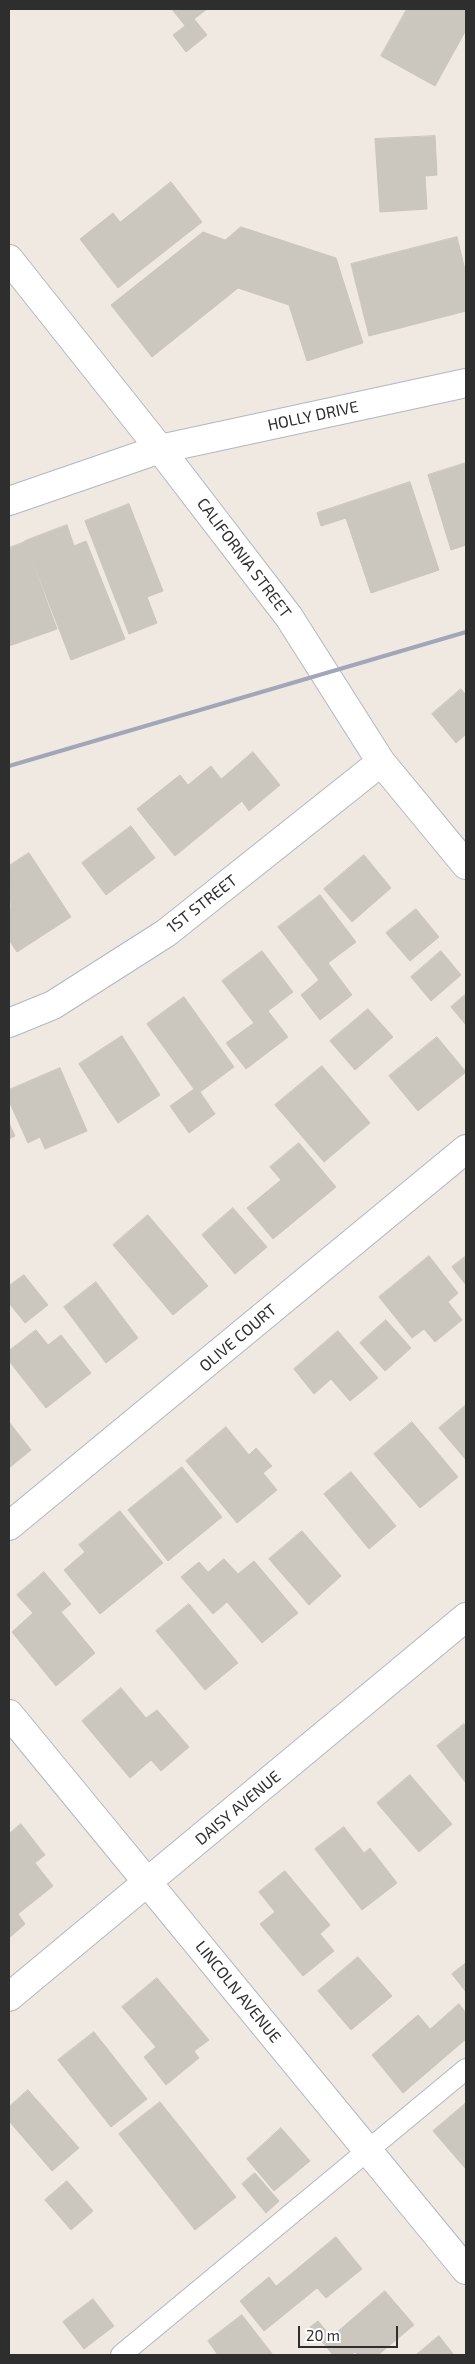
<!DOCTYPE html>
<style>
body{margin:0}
#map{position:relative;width:475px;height:2364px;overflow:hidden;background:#efe9e1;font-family:"Exo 2",sans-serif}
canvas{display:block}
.frame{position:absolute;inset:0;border:10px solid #2e2e2e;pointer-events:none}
.scale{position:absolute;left:298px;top:2326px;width:100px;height:22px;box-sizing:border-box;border:2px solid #2e2e2e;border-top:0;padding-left:6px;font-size:15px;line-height:18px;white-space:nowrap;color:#2e2e2e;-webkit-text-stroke:4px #fff;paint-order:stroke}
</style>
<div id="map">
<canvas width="475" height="2364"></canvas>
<div class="frame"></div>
<div class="scale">20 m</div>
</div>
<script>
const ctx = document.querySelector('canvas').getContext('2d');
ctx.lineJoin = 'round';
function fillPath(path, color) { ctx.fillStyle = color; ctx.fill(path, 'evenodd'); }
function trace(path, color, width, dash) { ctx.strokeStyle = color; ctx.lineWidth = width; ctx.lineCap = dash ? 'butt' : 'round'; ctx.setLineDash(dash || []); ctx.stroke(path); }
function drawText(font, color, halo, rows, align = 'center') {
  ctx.font = font + ' "Exo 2",sans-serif'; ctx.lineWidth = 4; ctx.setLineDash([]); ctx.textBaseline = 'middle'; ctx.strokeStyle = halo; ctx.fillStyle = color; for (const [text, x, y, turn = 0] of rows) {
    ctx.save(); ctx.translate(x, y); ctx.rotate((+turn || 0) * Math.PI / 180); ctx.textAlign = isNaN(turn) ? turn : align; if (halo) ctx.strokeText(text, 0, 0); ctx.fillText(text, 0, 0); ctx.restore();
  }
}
const building = new Path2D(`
 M172 9H207L194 19 207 35 186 52 173 35 185 26Z
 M407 9H466V30L435 86 381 56Z
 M435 136 437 175 425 176 427 209 380 212 375 139Z
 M171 182 202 222 118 288 80 239 113 213 120 222Z
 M241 227 336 258 363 343 307 361 289 305 238 288 152 357 111 305 203 232 225 240Z
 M457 237 466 274V311L369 336 351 264Z
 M466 463V545L451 550 428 475Z
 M410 482 439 570 371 593 346 518 321 526 317 513Z
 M129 504 163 591 147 597 157 623 129 634 85 521Z
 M67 525 74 546 86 541 125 639 71 660 25 541Z
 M25 542 57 629 9 646V548Z
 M461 689 466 695V737L465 735 456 743 432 714Z
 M253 752 280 785 249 811 242 801 175 856 137 809 180 775 188 785 211 766 221 779Z
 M131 826 155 858 106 895 82 863Z
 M29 853 71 917 17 952 9 940V909L11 908 9 866Z
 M364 855 391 888 352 922 324 889Z
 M320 895 356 942 328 963 352 995 320 1020 301 995 319 980 278 927Z
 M416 909 439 937 410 961 386 933Z
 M262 951 293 992 268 1011 288 1037 246 1069 226 1043 254 1023 222 981Z
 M441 951 461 975 431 1001 411 977Z
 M466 994V1025L451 1007Z
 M184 997 234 1067 200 1092 215 1114 189 1133 170 1106 194 1089 147 1024Z
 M368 1009 393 1037 355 1070 330 1041Z
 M122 1036 160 1095 118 1123 79 1064Z
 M437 1037 466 1072 418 1111 389 1076Z
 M322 1066 370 1123 324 1162 275 1105Z
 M60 1068 87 1131 45 1149 40 1137 28 1143 9 1101V1090Z
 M9 1123 15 1136 9 1139Z
 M299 1143 336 1187 273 1239 247 1208 281 1180 270 1167Z
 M233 1208 267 1247 235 1274 202 1235Z
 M148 1215 208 1286 173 1315 113 1245Z
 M429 1256 458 1293 448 1302 462 1320 435 1342 424 1329 412 1338 379 1297Z
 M466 1256V1285L452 1267Z
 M24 1275 48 1305 25 1323 9 1303V1286Z
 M96 1282 138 1338 106 1363 64 1307Z
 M386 1320 411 1348 385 1371 360 1343Z
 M36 1330 48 1345 61 1335 91 1373 46 1408 9 1361V1351Z
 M338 1331 378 1378 350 1401 331 1379 314 1394 294 1369Z
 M466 1405V1460L439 1428Z
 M9 1422 31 1450 9 1468Z
 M412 1422 458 1477 420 1508 374 1454Z
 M226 1427 249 1455 256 1448 272 1466 263 1473 277 1490 237 1523 186 1461Z
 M182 1467 222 1517 168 1561 128 1510Z
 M351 1472 396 1526 369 1549 324 1494Z
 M120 1511 163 1563 100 1614 64 1570 85 1552 79 1545Z
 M302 1531 341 1576 309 1605 269 1559Z
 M224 1559 238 1574 254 1561 298 1613 262 1643 227 1602 213 1614 181 1577 199 1562 208 1572Z
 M44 1572 71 1604 61 1612 95 1653 56 1686 12 1632 33 1613 17 1595Z
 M189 1604 238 1663 205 1690 156 1631Z
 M121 1688 146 1718 157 1710 189 1747 161 1771 151 1760 130 1778 82 1721Z
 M464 1724 466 1727V1783L437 1746Z
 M410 1775 452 1824 419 1852 377 1803Z
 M21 1824 45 1855 35 1863 53 1886 18 1914 25 1924 9 1938V1834Z
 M344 1827 364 1853 370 1848 397 1883 362 1910 315 1849Z
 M285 1871 330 1925 320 1934 334 1951 303 1976 260 1924 275 1912 259 1892Z
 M358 1957 392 1996 351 2030 318 1991Z
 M466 1963V1992L452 1974Z
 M157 1978 209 2040 194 2051 199 2058 166 2085 144 2057 156 2047 122 2007Z
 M459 2004 466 2013V2039L403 2093 372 2055 418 2015 430 2029Z
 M94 2032 147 2099 111 2127 58 2060Z
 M28 2090 79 2148 52 2171 9 2121V2107Z
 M160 2102 236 2197 195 2230 119 2134Z
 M466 2103V2167L465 2168 433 2131Z
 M281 2128 310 2161 274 2191 247 2159Z
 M255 2173 279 2201 266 2213 242 2184Z
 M67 2181 93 2211 71 2230 45 2200Z
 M336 2237 362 2269 326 2298 317 2288 264 2331 240 2301 269 2277 276 2286Z
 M385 2291 414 2325 378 2355H358L355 2352 351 2355H333L310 2327 318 2321 331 2337Z
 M93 2299 114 2326 84 2349 63 2322Z
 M242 2315 273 2355H218L208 2341Z
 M439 2336 454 2355H416Z`);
const service = new Path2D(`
 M121 2355 466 2069`);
const minor = new Path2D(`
 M9 259 160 449 289 617 381 762 466 865
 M9 1023 53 1005 166 933 381 762
 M9 1526 466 1149
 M9 1714 466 2270
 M9 1997 466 1617`);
const tertiary = new Path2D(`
 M9 501 160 449 466 383`);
const rail = new Path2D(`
 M9 766 466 632`);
const streetNames = [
 ["HOLLY DRIVE",313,416,-12],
 ["CALIFORNIA STREET",244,558,53],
 ["1ST STREET",202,904,-38],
 ["OLIVE COURT",238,1338,-40],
 ["DAISY AVENUE",238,1808,-40],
 ["LINCOLN AVENUE",238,1992,51]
];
fillPath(building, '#cbc7bf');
trace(building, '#cbc5ba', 1);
trace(service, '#b4b7c1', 22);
trace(minor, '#b4b7c1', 30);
trace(tertiary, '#b4b7c1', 30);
trace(service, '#fff', 20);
trace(minor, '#fff', 28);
trace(tertiary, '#fff', 28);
trace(rail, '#a3a6b8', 4);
drawText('16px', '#2e2e2e', '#fff', streetNames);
</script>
